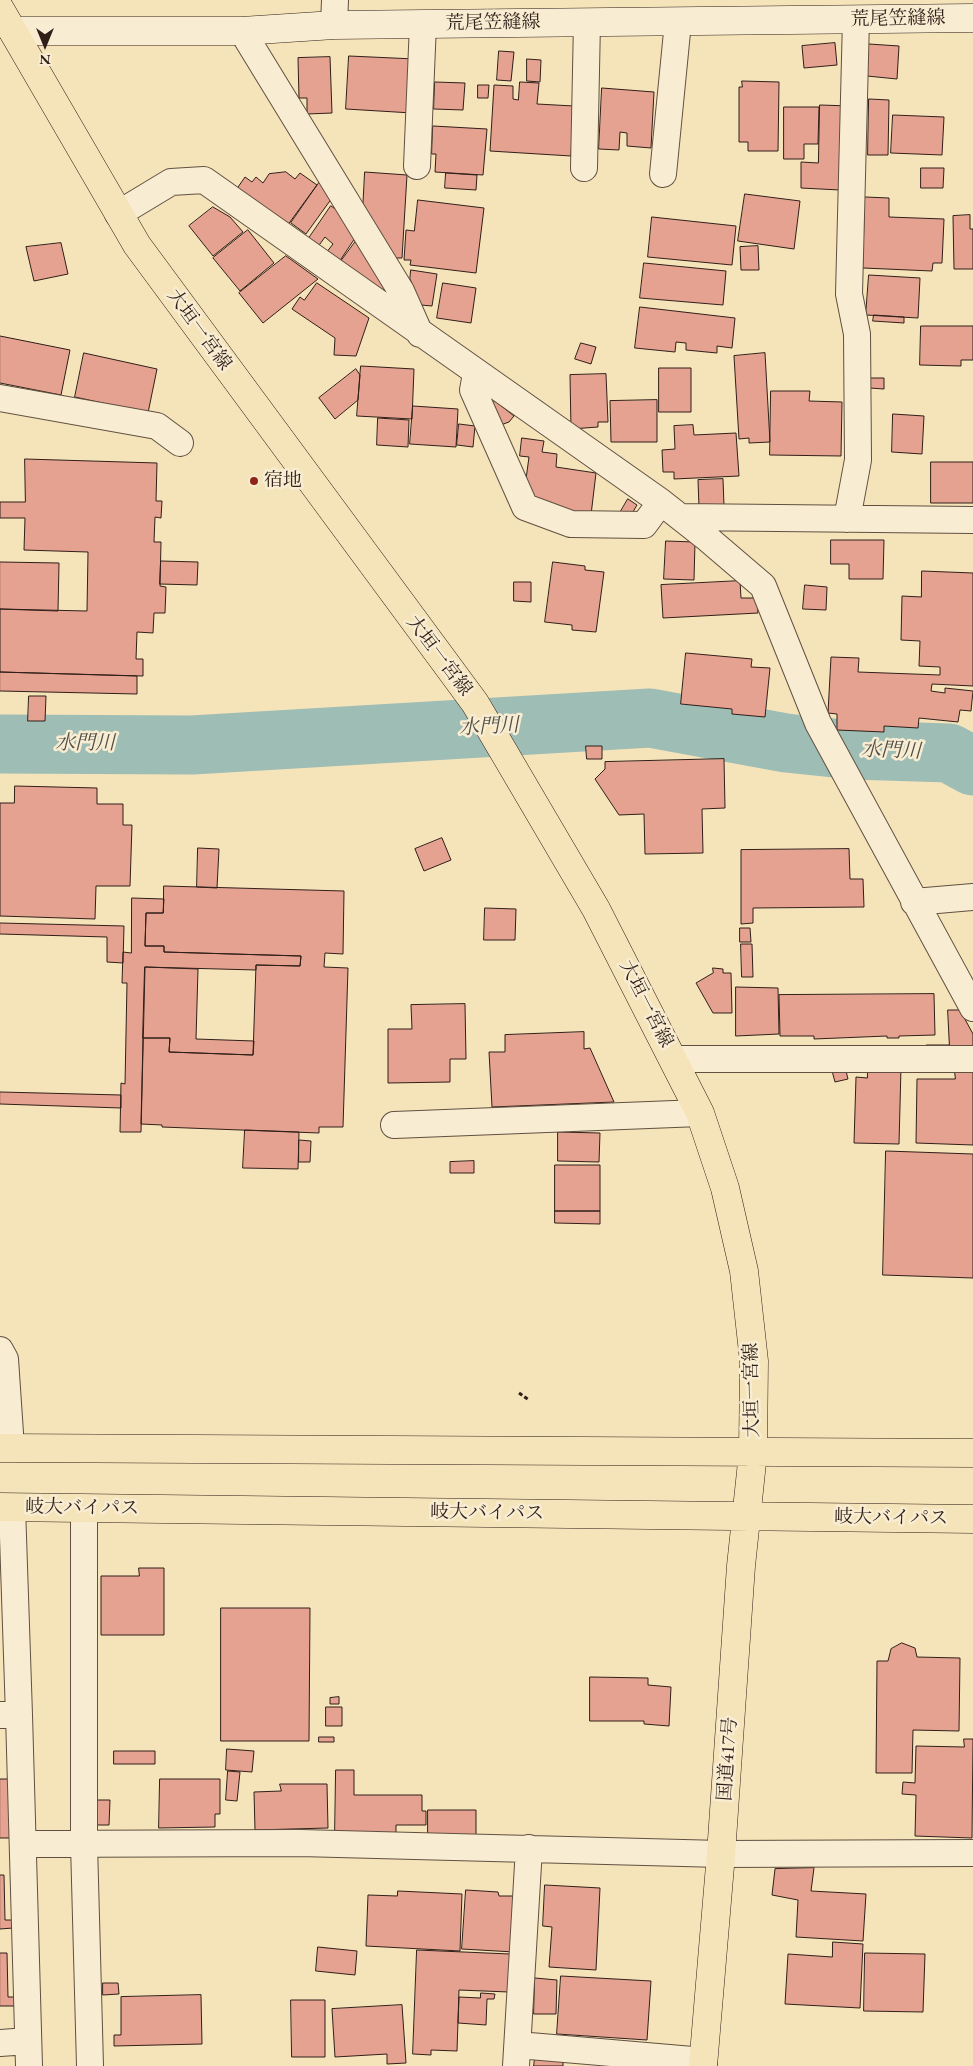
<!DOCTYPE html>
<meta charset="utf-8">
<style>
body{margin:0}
#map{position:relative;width:973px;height:2066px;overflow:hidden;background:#f5e3b9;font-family:"EB Garamond",serif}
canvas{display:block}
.north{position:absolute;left:20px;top:20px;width:50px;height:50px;-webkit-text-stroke:4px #f8edd2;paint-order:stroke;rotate:180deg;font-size:14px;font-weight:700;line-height:20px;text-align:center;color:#301f19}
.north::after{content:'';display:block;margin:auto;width:18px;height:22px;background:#301f19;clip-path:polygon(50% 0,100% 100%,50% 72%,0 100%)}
</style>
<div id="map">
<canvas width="973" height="2066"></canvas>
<div class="north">N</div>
</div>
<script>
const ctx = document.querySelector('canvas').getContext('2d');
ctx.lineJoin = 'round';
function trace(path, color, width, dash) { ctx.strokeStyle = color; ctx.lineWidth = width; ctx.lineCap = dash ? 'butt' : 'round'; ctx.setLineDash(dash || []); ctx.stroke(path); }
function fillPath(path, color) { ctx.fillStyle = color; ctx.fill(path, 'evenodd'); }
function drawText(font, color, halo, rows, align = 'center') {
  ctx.font = font + ' "EB Garamond","Noto Serif JP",serif'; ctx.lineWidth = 5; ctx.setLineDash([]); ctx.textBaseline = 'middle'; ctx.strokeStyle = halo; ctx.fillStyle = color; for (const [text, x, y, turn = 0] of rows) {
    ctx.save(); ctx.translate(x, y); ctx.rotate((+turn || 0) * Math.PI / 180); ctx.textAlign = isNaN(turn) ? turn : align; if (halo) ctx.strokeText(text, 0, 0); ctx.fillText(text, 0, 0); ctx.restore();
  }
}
const river = new Path2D(`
 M0 744 192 745 650 718 786 743 853 750 949 753 973 766`);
const building = new Path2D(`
 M835 43 837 65 804 68 802 46Z
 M869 44 899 46 897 79 867 76Z
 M499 51 514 52 511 81 497 80Z
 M349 56 415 59 412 113 346 109Z
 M330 57 332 113 307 114V98H299L298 58Z
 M527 59 541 60 540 82 527 81Z
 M742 81 779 82 778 151H748V142H739V87H742Z
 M435 82 465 83 463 110 434 109Z
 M520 82 539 83 537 104 574 106 571 156 490 151 494 85 513 86V99L518 100Z
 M478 85H489L488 98H478Z
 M602 88 654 92 651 148 627 146V133L620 132 619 150 599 149Z
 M869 99 889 100 888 155H868Z
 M820 105 851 106 840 190 801 188V162L818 163Z
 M784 107H819L818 144H804V159H784Z
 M893 115 944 117 942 155 891 153Z
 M433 126 487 129 483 175 435 172 436 154H432Z
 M921 168H944L943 188H921Z
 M286 172 295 179 300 173 317 185 287 226 236 190 245 177 252 182 256 177 263 183 269 174Z
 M365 172 407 175 402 258H392L363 207Z
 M446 173 477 175 476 190 445 188Z
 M321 180 337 191 306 234 291 223Z
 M745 194 800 201 794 249 738 241Z
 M865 197 889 198V217L944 219 942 263H933L932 271 863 268Z
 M418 200 484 208 476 273 410 265 411 260H404L406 230 414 231Z
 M331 206 348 218 359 232 339 262 326 253 333 244 325 237 317 248 307 241Z
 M213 207 230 217 243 232 213 256 189 226Z
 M970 215V229H973V269H954L953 216Z
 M652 217 736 226 732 265 648 257Z
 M248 230 274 263 240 291 213 258Z
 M356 241 391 284 382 294 339 264Z
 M61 243 68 274 34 281 26 247Z
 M758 246 759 270H741L740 247Z
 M286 256 318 279 263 323 239 293Z
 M644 263 726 271 723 305 640 298Z
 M411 270 437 274 432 306 421 305 410 279Z
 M869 275 920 278 918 318 866 315Z
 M317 283 369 318 356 356 334 355 335 338 292 309 300 297 304 300Z
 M443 283 476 288 471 323 437 318Z
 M640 307 735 318 732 348 717 346V353L686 350V343L676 342 675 352 635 348Z
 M874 315 904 317V323L873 321Z
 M921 326H973V360H961V366L920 365Z
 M0 336 70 350 61 395 0 383Z
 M581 343 596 347 591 364 575 359Z
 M84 353 157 369 148 413 75 397Z
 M765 353 770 442 749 443V438L739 439 734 356Z
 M361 366 414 369 412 419 357 416Z
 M659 368H691V412H659Z
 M356 369 360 375 358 400 335 419 319 398Z
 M606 374 608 422H598V427L571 429 570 375Z
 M870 378H884V389L870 388Z
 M771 391H810L809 401 842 402 841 456 770 455Z
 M657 400V442H611L610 401Z
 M495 401 514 416 509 422 498 426 491 407Z
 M413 406 458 409 456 447 410 444Z
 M893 414 924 416 922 454 892 452Z
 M378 418 409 420 408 447 377 445Z
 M459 424 475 426 473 447 457 445Z
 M693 425 694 435 736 433 739 476 674 479V472H663L662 450 675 449 674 426Z
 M522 438 544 441 542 452 557 454 556 467 596 473 591 515 540 507 519 478 526 479 529 457 520 456Z
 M25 459 157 463 156 501H162L161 518 155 517 154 542H161L160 586 166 587 165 613H154L153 633 137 632 136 659H143V676L0 672V609L87 611 88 552 24 550 25 518H0V502H25Z
 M931 462H973V503H931Z
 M723 479 724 506 699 507 698 480Z
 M628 499 637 505 630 517 621 511Z
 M831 540H884L883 579H849V564H831Z
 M666 541 695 542 694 580 664 579Z
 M161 561 198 562 197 585 160 584Z
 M0 562 59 563 58 611 0 609Z
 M553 562 585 566V570L604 572 596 632 572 630V625L545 622Z
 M922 571 973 573V686L932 684 931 691 945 693V688L973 691 971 711 960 710 958 722 919 718 918 728 884 726V732L837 730V714L828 713 831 657 859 658 858 672 940 675V667L919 666 920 641 901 640 902 596 921 597Z
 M740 581 741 598H757L758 613 663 618 661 585Z
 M514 582H531V602L514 601Z
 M805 585 827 587 826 610 803 609Z
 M686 653 752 659 751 667 770 668 765 717 732 714V709L681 704Z
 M0 672 137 676V694L0 691Z
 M29 696H46L45 721H28Z
 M586 746H602V759H587Z
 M724 759 725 808 702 809 703 853 645 854 644 814 619 815 595 779 605 769V762Z
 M15 786 97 788V804H123V825H132L130 886H96L95 919 0 916V803H14Z
 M442 838 451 860 424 871 415 849Z
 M198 848 219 849 217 888 197 887Z
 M849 849 850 879H863L864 907 753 908V923L741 924V850Z
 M164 886 344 891 343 954 325 953 324 967 348 968 343 1127H319V1133L162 1127V1125L141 1124 143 1038H170L169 1052 253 1055 256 965 300 966 301 956 164 952V946H145L146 913H163Z
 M132 898 164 899 163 913H146L145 946H164V952L301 956 300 966 256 965V970L145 967 141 1132H120L121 1083 125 1084 127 983H122L123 952 131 953Z
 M485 908 516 909 515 940H484Z
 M0 923 124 926 123 963 107 962V937L0 934Z
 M740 928H750L751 942H740Z
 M741 944H752L753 977H742Z
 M145 967 198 969 196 1039 254 1041 253 1055 169 1052 170 1038H143Z
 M713 968 723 969V973H731L732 1013H713L696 983 713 973Z
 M736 987 778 988 779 1034 736 1036Z
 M934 994 935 1035 899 1036V1038H887V1036L814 1039V1036H780L779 995Z
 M465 1004 466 1059H450V1082L388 1083V1029H412L411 1005Z
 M948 1010H960L973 1034V1051L926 1052V1045H949Z
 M584 1032V1049L590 1048 614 1102 492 1107 489 1052H505V1035Z
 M844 1063 848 1079 835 1082 831 1067Z
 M868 1066 901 1067 899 1144 854 1143 856 1077 867 1078Z
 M955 1072H973V1145L916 1143 917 1079H955Z
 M0 1092 121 1095V1108L0 1104Z
 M245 1130 299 1132 298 1169 243 1168Z
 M558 1132 600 1133 599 1162 558 1161Z
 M299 1140 311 1141 310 1162H299Z
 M886 1151 973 1154V1278L883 1275Z
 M474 1161V1173H450V1162Z
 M555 1165H600V1211H555Z
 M555 1211H600V1224L555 1223Z
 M139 1568H164V1635H101V1576H139Z
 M221 1608H310L309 1741H221Z
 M902 1643 915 1648 917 1657 960 1658 959 1731 913 1730 912 1773H876L877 1661H888L891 1649Z
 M590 1677 648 1678V1685L671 1687 669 1726 644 1724V1721H590Z
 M339 1697V1704H330V1698Z
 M326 1707H342V1726H326Z
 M319 1737H334V1742H319Z
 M964 1739H973L972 1838 915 1836 916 1795 902 1794 903 1782 915 1783 916 1746 964 1747Z
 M227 1749 254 1751 252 1772 226 1770Z
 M114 1751H155V1764H114Z
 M336 1770H354V1795H422V1811H426V1825H396V1834H335Z
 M228 1771 240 1772 237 1801 226 1800Z
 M0 1779H10V1838H0Z
 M160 1779H220V1814H215V1827L159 1828Z
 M280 1784H327L328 1828 255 1830 254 1792 281 1791Z
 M97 1800H110L109 1825H97Z
 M428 1810H476V1836H428Z
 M814 1868 811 1891 866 1894 863 1941 796 1937 798 1900 772 1895 775 1869Z
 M0 1875H4L5 1920H13V1928L0 1929Z
 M545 1885 600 1888 596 1970 549 1967 552 1927 543 1926Z
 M466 1890 498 1892 499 1896H516L514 1952 462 1949Z
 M398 1891 462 1894 460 1951 366 1946 368 1895 397 1896Z
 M833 1942 863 1944 860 2008 785 2004 788 1954 832 1957Z
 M318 1947 357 1951 355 1975 316 1971Z
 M417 1950 510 1954 509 1992 459 1990 457 2051 431 2050V2055L413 2054Z
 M0 1953H7L8 1997H15V2006H0Z
 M865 1953 925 1954 923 2012 864 2011Z
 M561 1976 651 1981 647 2040 557 2034Z
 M535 1978 557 1980 556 2014H534Z
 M103 1983H118L119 1994 103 1995Z
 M481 1993 495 1994 494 1999H487L486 2025 458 2023 459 1997 480 1998Z
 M201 1995 202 2044 114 2046V2035H121V1997Z
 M291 2000H325V2057H292Z
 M402 2005 406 2063 387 2064V2054L335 2057 332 2009Z
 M535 2058 563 2060V2066H534Z`);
const path = new Path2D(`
 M519 1393 529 1400`);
const street = new Path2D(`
 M334 25 335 0
 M242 31 401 291 420 334
 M417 166 423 24
 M584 168 587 22
 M663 174 678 22
 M118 214 171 182 204 180 661 502 708 539 763 586 818 723 973 1008
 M476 374 473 390 525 507 571 524 644 525 661 502
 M0 398 157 426 180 443
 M680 517 973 520
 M847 519 858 460 857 334 849 294 856 19
 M914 902 973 897
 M674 1059H973
 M394 1125 700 1113
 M0 1350 5 1359 11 1448
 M12 1507 19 1715
 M84 1508V1844L90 2066
 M0 1715H19L29 2066
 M24 1844 300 1843 721 1854 973 1853
 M0 2043 28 2041
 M518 2045 704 2061
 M516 2066 529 1848`);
const secondary = new Path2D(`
 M13 31H242L334 25 973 18`);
const primary = new Path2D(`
 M0 9 137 245 475 703 596 909 700 1113 725 1188 744 1271 754 1361 753 1453`);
const highway = new Path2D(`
 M0 1448 973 1453
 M0 1507 973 1519
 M703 2066 721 1854 741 1566 753 1453`);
const markers = [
 [254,481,5,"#8f2418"]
];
const streetNames = [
 ["荒尾笠縫線",898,19,-1],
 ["荒尾笠縫線",493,23,-1],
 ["大垣一宮線",199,330,54],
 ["大垣一宮線",439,656,53],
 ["大垣一宮線",646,1004,63],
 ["大垣一宮線",752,1390,-91],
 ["岐大バイパス",82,1508,1],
 ["岐大バイパス",487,1513,1],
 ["岐大バイパス",891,1518,1],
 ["国道417号",728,1759,-86]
];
const poiNames = [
 ["宿地",264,481]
];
const waterNames = [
 ["水門川",489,727,-3],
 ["水門川",85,744],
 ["水門川",891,751,2]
];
trace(river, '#9dbdb5', 59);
fillPath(building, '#e5a290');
trace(building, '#301f19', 1);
trace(street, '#615041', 28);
trace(secondary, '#301f19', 29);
trace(primary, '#301f19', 29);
trace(highway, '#301f19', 29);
trace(path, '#301f19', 3, [4, 2.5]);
trace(street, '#f8edd2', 26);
trace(secondary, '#f8edd2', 28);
trace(primary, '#f5e3b9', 28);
trace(highway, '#f5e3b9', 28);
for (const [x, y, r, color] of markers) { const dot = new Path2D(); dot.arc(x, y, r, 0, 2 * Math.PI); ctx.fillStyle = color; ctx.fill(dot); trace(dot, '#f8edd2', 2); }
drawText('19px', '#301f19', '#f8edd2', streetNames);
drawText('19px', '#301f19', '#f8edd2', poiNames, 'left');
drawText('italic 20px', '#514e48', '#f8edd2', waterNames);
</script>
